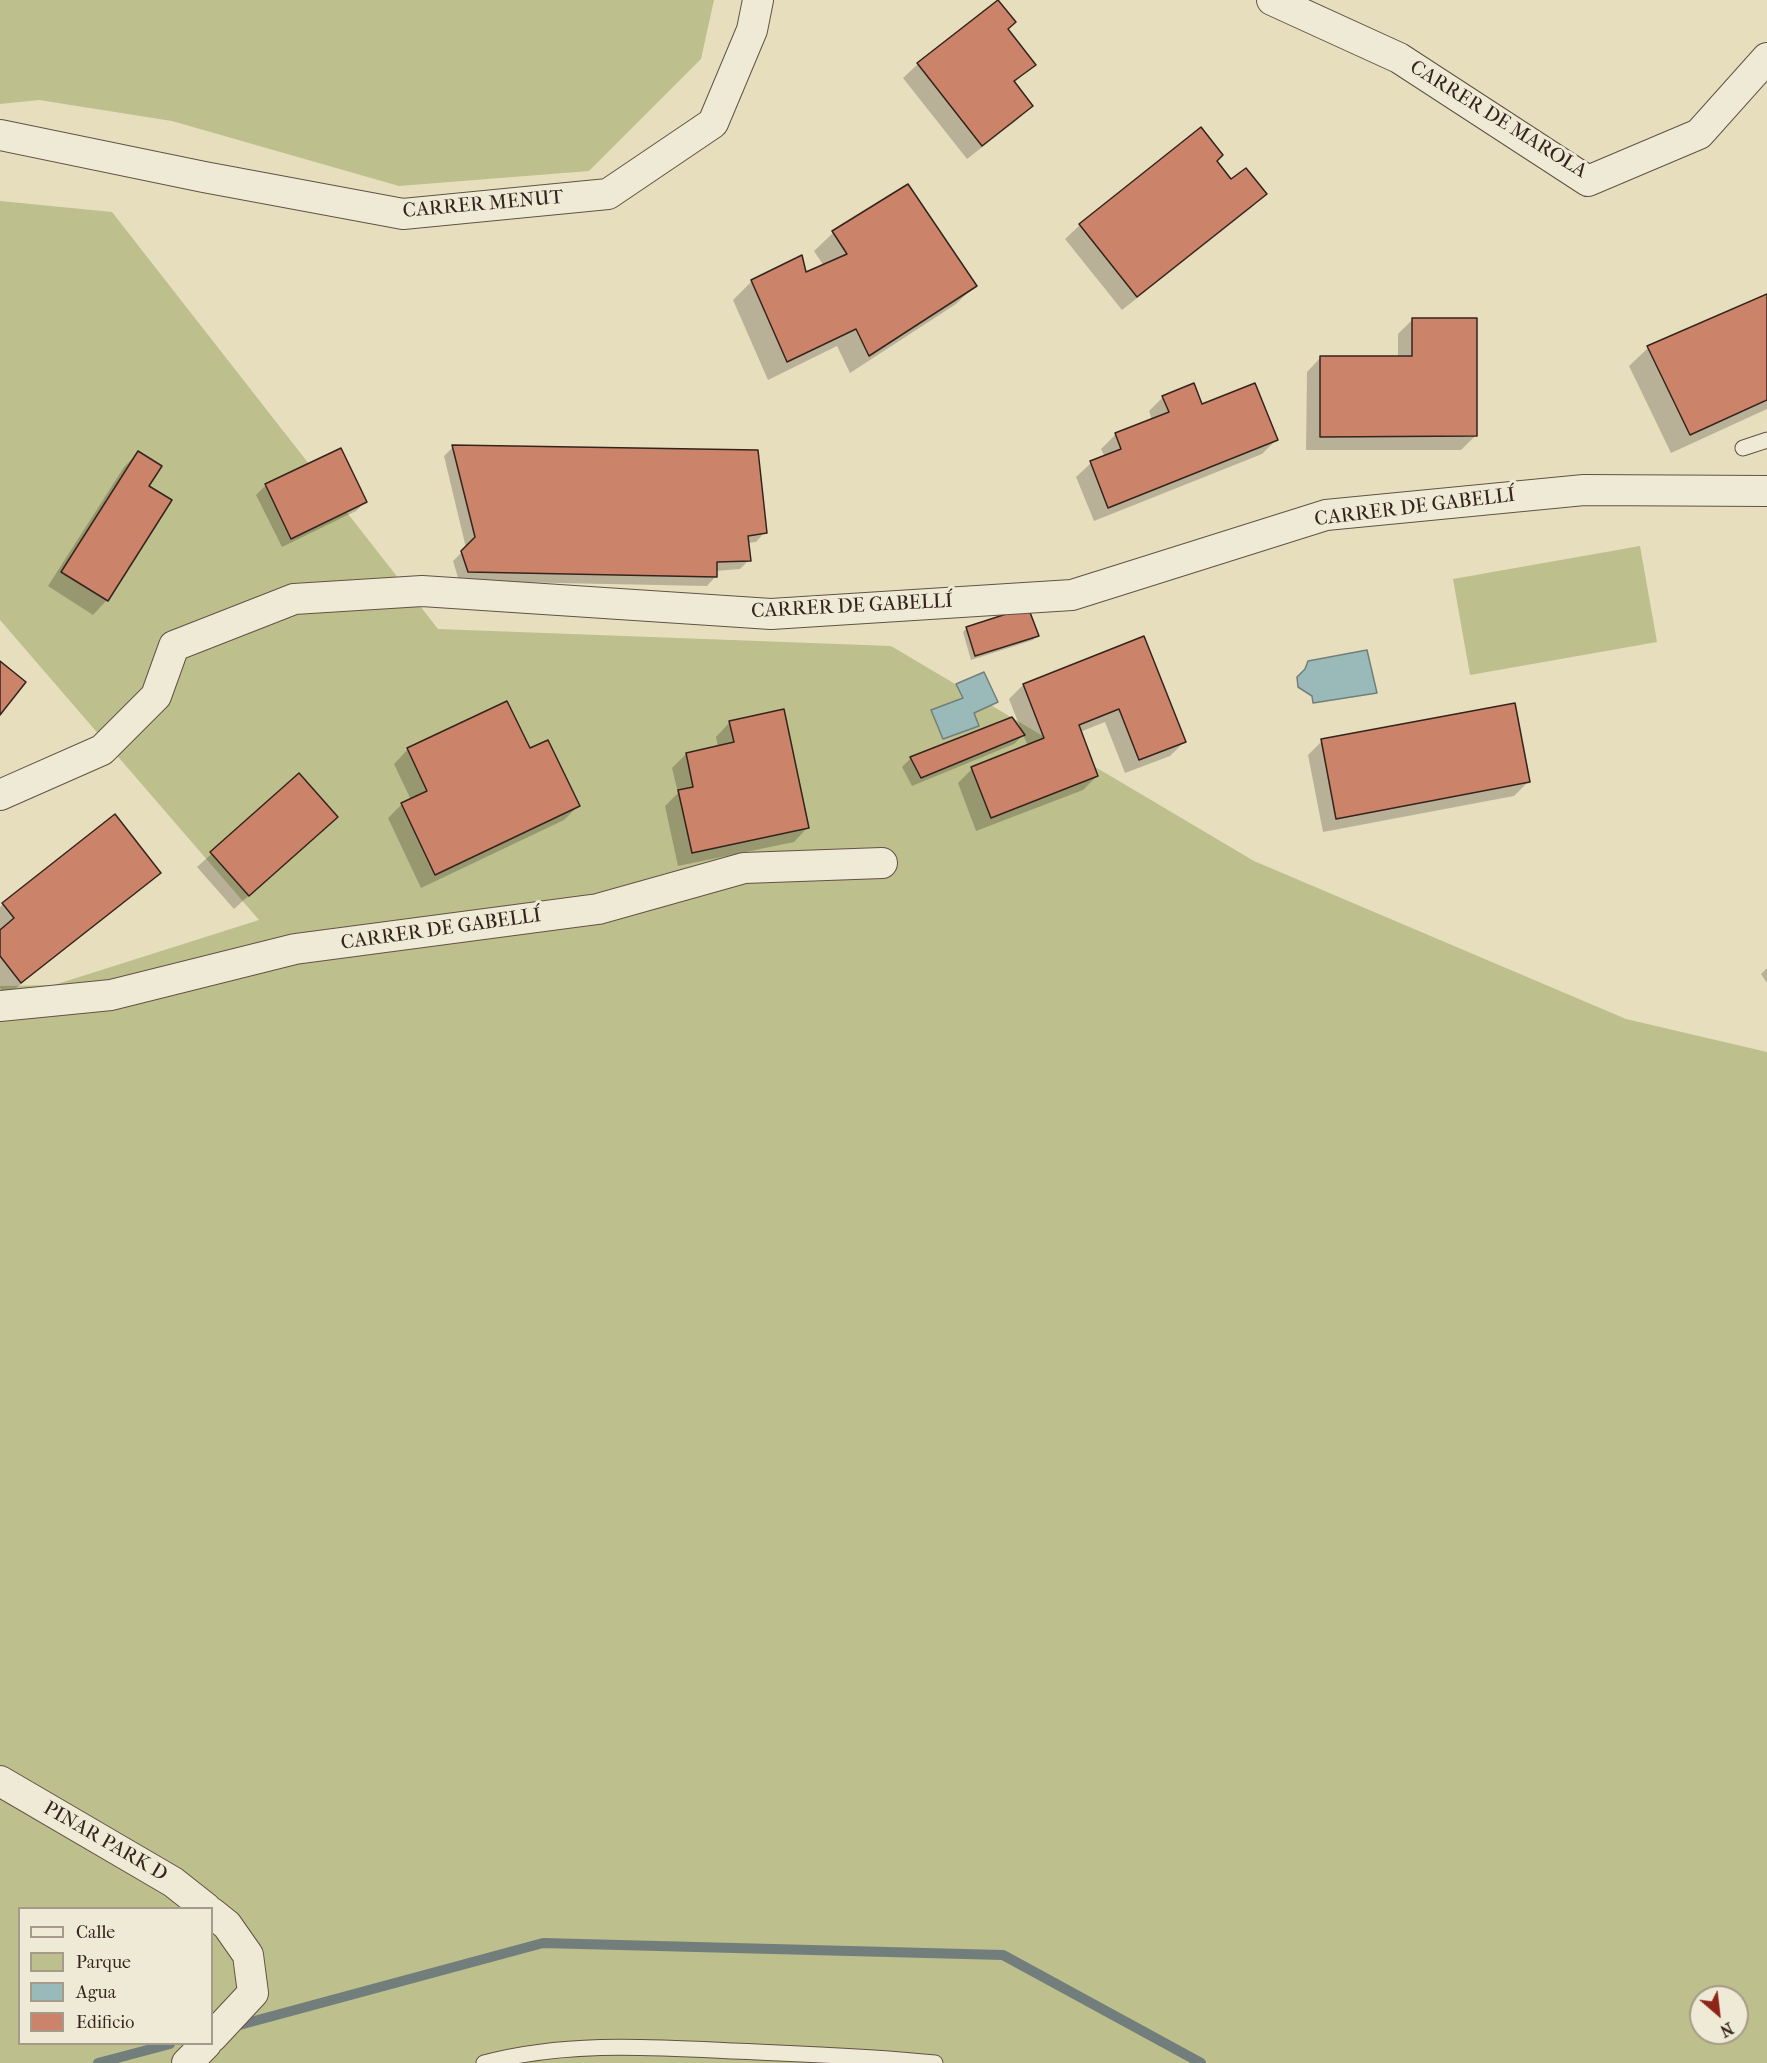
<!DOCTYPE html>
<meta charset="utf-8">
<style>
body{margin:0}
#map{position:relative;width:1767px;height:2063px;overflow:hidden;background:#e7debe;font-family:"IM FELL French Canon",serif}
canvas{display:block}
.legend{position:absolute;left:18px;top:1907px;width:195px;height:138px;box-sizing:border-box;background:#efead5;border:2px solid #a59b8b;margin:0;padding:8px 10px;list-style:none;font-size:18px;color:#35241d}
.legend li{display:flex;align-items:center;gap:12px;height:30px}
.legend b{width:30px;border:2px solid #a59b8b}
.north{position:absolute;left:1689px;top:1985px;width:60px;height:60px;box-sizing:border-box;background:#efead5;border:2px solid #a59b8b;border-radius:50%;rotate:152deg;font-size:16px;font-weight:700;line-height:24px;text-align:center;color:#35241d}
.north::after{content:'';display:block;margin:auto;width:21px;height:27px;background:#8f2418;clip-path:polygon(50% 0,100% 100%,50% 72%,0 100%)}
</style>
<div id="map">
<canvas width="1767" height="2063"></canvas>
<ul class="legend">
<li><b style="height:8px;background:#efead5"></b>Calle</li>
<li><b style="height:16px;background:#bdbf8c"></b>Parque</li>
<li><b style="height:16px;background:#9ababa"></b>Agua</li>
<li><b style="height:16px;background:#cb8469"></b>Edificio</li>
</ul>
<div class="north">N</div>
</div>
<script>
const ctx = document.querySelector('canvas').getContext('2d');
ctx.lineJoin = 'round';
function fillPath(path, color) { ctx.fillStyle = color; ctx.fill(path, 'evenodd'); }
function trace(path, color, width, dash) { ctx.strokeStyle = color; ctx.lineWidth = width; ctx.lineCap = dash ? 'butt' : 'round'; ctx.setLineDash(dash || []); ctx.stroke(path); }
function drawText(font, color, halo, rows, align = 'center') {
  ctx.font = font + ' "IM FELL French Canon",serif'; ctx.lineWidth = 6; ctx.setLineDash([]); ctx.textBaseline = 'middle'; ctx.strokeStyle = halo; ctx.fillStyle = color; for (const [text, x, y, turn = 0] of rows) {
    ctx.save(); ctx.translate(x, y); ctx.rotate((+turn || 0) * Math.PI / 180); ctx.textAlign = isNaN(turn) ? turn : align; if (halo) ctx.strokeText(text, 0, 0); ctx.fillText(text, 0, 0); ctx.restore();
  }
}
const green = new Path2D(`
 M0 0H714L701 59 589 171 399 186 172 121 39 100 0 104Z
 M0 201 112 212 438 629 891 646 1254 861 1626 1019 1767 1052V2063H0V986L54 985 259 920 0 620ZM20 1908H212V2044H20ZM1701 1997H1737V2033H1701Z
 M1640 546 1657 642 1470 675 1453 579Z`);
const water = new Path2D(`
 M1367 650 1377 693 1313 703 1312 696 1298 687 1297 677 1305 669 1308 661Z
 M984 672 998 702 974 713 979 726 943 739 931 710 963 698 956 684Z`);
const shadow = new Path2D(`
 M998 2 1006 30 1034 65 1014 83 1031 106 1017 120 967 159 903 78 918 64Z
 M1201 129 1215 161 1231 181 1265 194 1251 208 1122 310 1065 239 1080 225Z
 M907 186 975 286 956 304 850 373 837 346 768 380 733 300 752 281 805 274 824 266 814 251 833 233Z
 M1767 296V409L1671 453 1629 366 1648 348Z
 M1412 320 1475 436 1461 450H1306L1307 372 1321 357H1398V334Z
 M1163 397 1201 406 1276 440 1262 454 1094 521 1076 477 1091 463 1105 457 1101 449 1115 435 1152 420 1149 411Z
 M453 447 765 532 756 542 747 543 749 560 740 569 716 571V576L707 586 459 581 453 561 466 548 444 456Z
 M340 450 365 502 356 511 282 547 256 495 265 486Z
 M138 453 147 486 107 600 93 615 48 586 124 467Z
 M967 628 1038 635 1033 640 971 660 963 632Z
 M1143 638 1184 742 1170 756 1125 773 1105 722 1080 732 1097 776 1083 790 976 831 958 783 972 769 1028 746 1023 735 1014 744 912 786 902 767 911 758 1022 732 1009 699 1023 685Z
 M730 722 808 827 794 842 678 866 665 806 678 793 672 768 686 754 718 747 716 737Z
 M1322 741 1528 782 1514 796 1323 832 1308 755Z
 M408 749 529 750 578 806 564 820 421 888 388 818 402 804 411 800 394 764Z
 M299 775 336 817 234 909 197 867Z
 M159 872 145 886 6 996 0 988V907L3 904Z
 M1767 968V983L1761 974Z`);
const stream = new Path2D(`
 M232 2027 543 1943 1003 1955 1201 2063
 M98 2063 170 2044`);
const building = new Path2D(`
 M998 0 1016 22 1008 29 1036 65 1014 81 1033 106 982 146 917 63Z
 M1201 127 1223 155 1217 161 1231 179 1246 168 1267 194 1137 297 1079 224Z
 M908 184 977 286 869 356 856 329 787 362 751 280 802 255 806 272 847 254 832 231Z
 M1767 294V400L1690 435 1647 346Z
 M1412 318H1477V436L1320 437V356H1412Z
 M1194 383 1202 404 1255 383 1278 440 1108 508 1090 461 1121 449 1115 433 1169 412 1162 396Z
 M452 445 758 450 767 533 748 536 751 561 717 562V577L468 572 461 551 475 537Z
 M341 448 367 502 291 539 265 484Z
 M138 451 162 466 149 486 172 500 108 601 61 572Z
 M1028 607 1039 636 975 656 966 627Z
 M1144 636 1186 742 1139 760 1119 709 1079 725 1098 776 991 818 971 767 1044 738 1023 684Z
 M0 661 26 682 0 715Z
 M507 701 530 748 548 740 580 806 435 875 401 803 427 791 407 748Z
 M1515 703 1530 782 1336 819 1321 739Z
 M784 709 809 828 692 853 678 790 693 787 686 753 734 742 729 721Z
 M1012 717 1025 735 921 778 910 757Z
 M299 773 338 817 249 896 210 852Z
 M115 814 161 873 21 983 0 956V930L14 918 2 903Z`);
const lane = new Path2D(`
 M1743 448 1767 440
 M484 2063C566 2041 651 2047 734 2051 801 2054 868 2056 935 2063`);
const street = new Path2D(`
 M1272 0 1399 58 1588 181 1699 134 1767 58
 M0 135 204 177 403 214 608 194 713 123 752 30 758 0
 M0 795 102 750 156 696 174 646 294 599 422 591 771 614 1072 595 1326 515 1584 490 1767 491
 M0 1006 111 995 295 949 598 909 744 868 882 863
 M0 1781 173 1882 206 1908
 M212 1913 227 1925 248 1955 253 1993 212 2037
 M187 2063 206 2044`);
const streetNames = [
 ["CARRER DE MAROLA",1498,120,32],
 ["CARRER MENUT",483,205,-5],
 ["CARRER DE GABELLÍ",1415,508,-7],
 ["CARRER DE GABELLÍ",852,607,-3],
 ["CARRER DE GABELLÍ",441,930,-8],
 ["PINAR PARK D",105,1842,30]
];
fillPath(green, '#bdbf8c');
fillPath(water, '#9ababa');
trace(water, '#727e7b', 1.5);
fillPath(shadow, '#0003');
trace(stream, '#727e7b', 10);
fillPath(building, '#cb8469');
trace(building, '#35241d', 1.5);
trace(lane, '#625245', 17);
trace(street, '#625245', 32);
trace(lane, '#efead5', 15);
trace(street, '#efead5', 30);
drawText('20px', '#35241d', '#efead5', streetNames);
</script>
